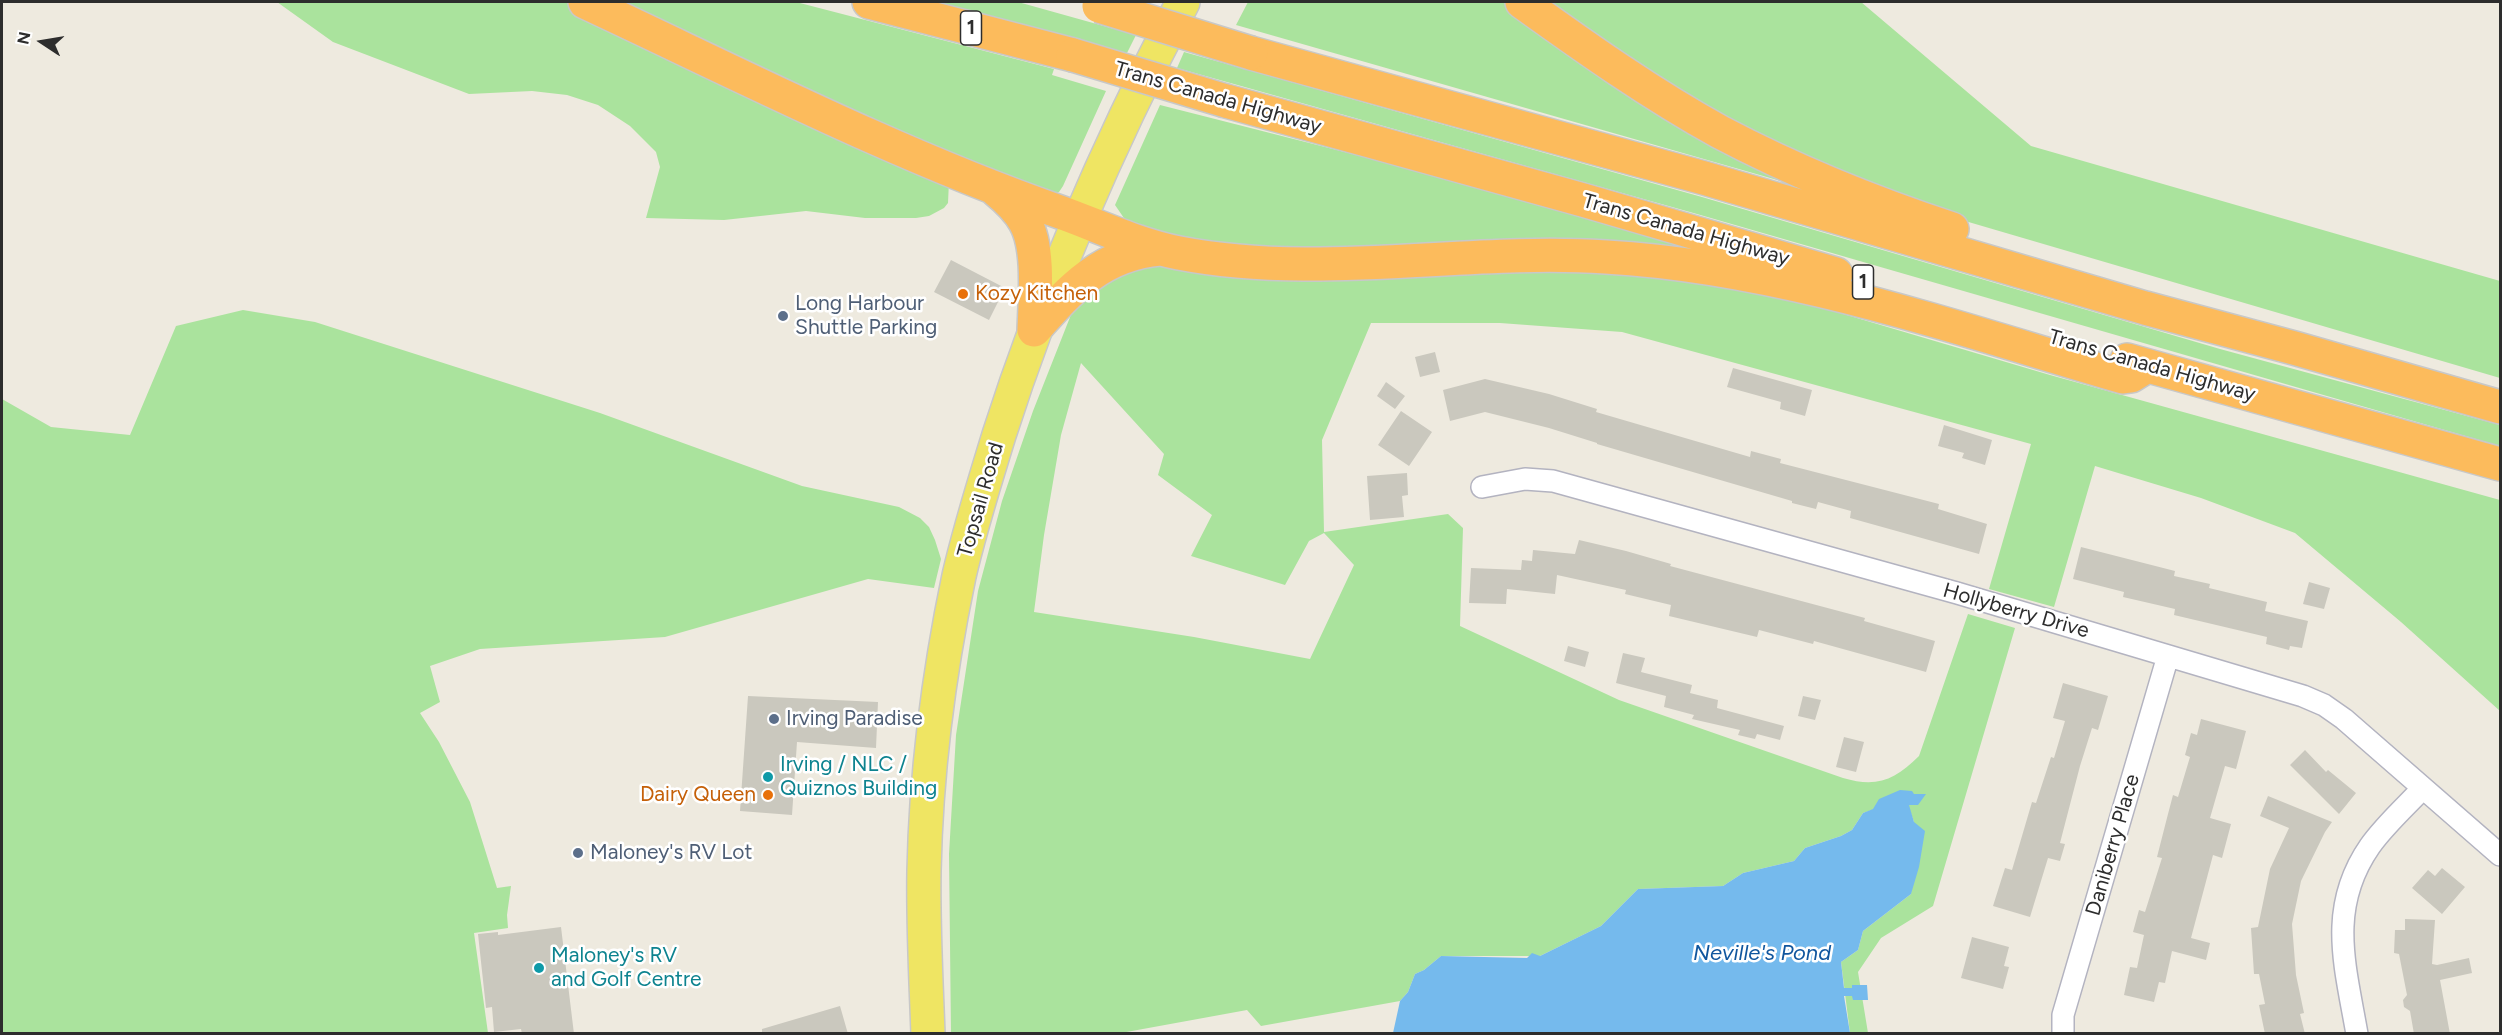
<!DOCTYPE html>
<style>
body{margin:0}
#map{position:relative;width:2502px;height:1035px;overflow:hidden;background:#eeeadf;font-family:Figtree,sans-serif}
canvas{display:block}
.frame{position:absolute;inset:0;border:3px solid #2d2d2d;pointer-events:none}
.north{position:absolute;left:12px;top:12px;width:60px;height:60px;-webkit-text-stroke:4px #fff;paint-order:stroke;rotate:282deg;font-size:16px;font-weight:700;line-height:24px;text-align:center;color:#2d2d2d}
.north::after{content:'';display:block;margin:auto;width:21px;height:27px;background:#2d2d2d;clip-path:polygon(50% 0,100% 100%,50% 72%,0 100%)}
</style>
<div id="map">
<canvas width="2502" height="1035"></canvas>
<div class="frame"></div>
<div class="north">N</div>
</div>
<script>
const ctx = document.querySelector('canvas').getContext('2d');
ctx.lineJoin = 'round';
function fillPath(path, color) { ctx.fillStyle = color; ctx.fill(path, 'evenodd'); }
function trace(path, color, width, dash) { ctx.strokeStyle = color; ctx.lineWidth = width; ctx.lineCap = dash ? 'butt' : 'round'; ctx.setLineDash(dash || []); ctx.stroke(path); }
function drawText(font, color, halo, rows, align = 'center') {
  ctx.font = font + ' Figtree,sans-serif'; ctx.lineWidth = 5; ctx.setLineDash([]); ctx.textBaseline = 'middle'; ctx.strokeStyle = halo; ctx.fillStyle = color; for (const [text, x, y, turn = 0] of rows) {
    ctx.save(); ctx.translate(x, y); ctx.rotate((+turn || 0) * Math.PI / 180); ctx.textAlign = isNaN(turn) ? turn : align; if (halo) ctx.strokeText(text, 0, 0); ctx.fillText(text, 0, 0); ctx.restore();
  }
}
const green = new Path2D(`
 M277 2H567L949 181 948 203 944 208 929 216 916 218H865L806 211 724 220 646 218 660 167 656 152 630 126 598 105 567 95 532 91 469 94 333 42Z
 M603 2H796L1054 69 1052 75 1106 91 1063 186 1059 192 1045 196Z
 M936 2H1018L1136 35 1127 53Z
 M1248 2H1507L1861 204 1236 25Z
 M1537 2H1861L2031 146 2500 281V378L1897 201 1729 127Z
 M1184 52 1702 197 2220 349 2500 425V446L1697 214 1177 68Z
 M1160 105 1561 207 1774 269 1219 250 1128 224 1115 205Z
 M1131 265 1582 267 1754 291 1840 313 2050 375 2500 500V711L2401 622 2295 533 2201 498 2095 466 2054 607 1989 589 2031 444 1622 332 1500 323H1371L1322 440 1324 532 1448 514 1463 528 1460 626 1619 700 1843 778C1877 788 1895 780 1919 756L1968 614 2015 628 1933 906 1881 938 1858 972 1868 1033H1850L1841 962 1858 950 1863 931 1911 894 1914 822 1908 805 1920 794 1863 813 1852 830 1841 836 1805 848 1794 861 1743 873 1723 886 1638 889 1601 926 1540 956H1441L1424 970 1415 974 1408 992 1400 1001 1261 1026 1247 1010 1121 1033 951 1034 949 854 956 735 978 591 1002 501 1033 411 1076 302ZM1081 363 1164 454 1158 475 1212 515 1191 556 1285 585 1309 541 1324 533 1354 565 1310 659 1194 637 1034 612 1044 535 1061 435Z
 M243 310 315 322 600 413 802 486 899 507 920 518 929 527 935 540 941 559 934 588 868 579 665 637 480 649 430 666 440 702 420 713 439 742 470 802 497 888 511 886 507 915 508 928 474 933 488 1033H2V399L51 427 130 435 176 326Z`);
const water = new Path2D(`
 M1900 790 1912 791 1914 794H1926L1918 805H1909L1914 822 1925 831 1919 867 1911 894 1863 931 1858 950 1841 962 1844 988H1852V985H1867L1868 1000H1853L1852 996H1844L1850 1033H1393L1400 1001 1408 992 1415 974 1424 970 1441 956 1527 958 1532 953 1540 956 1601 926 1638 889 1723 886 1743 873 1794 861 1805 848 1841 836 1852 830 1863 813 1873 809 1879 799Z`);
const building = new Path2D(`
 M951 260 1005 288 989 320 934 292Z
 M1435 352 1440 372 1420 377 1415 357Z
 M1733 368 1812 390 1805 416 1780 409 1781 402 1727 387Z
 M1485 379 1549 394 1597 409 1596 412 1750 457 1751 451 1781 459 1780 463 1939 504 1938 509 1987 524 1979 554 1850 518 1851 511 1818 502 1816 509 1792 503V501L1597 444V443L1549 428 1485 412 1450 421 1443 390Z
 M1386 382 1405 396 1395 409 1377 396Z
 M1401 411 1432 432 1409 466 1378 445Z
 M1944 425 1992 440 1985 465 1962 458 1964 453 1938 446Z
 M1407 473 1408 495 1402 496 1404 517 1370 520 1367 476Z
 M1579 540 1626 551 1671 564 1670 566 1865 618 1864 621 1935 641 1926 672 1814 641 1813 644 1759 630 1757 637 1669 616 1671 605 1625 594 1626 590 1557 575 1555 594 1507 589 1506 604 1469 603 1471 568 1521 570 1522 560 1532 561 1533 550 1575 554Z
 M2081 547 2175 571 2174 576 2210 584 2209 588 2267 602 2265 611 2308 621 2302 648 2290 646 2289 650 2266 644 2267 637 2174 615 2175 609 2123 597 2124 592 2073 579Z
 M2309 582 2330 588 2324 609 2303 604Z
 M1568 646 1589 652 1585 667 1564 661Z
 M1623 653 1645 658 1641 672 1692 685 1690 693 1718 700 1717 708 1784 726 1780 740 1757 734 1755 739 1738 735 1740 730 1692 719 1694 715 1664 707 1666 696 1616 683Z
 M2063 683 2108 696 2098 730 2092 728 2080 766 2060 843 2065 844 2060 861 2048 858 2030 917 1993 906 2005 868 2012 870 2032 802 2036 803 2051 757 2054 758 2065 721 2053 718Z
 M748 696 878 702 876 748 797 742 792 815 740 811Z
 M1803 696 1821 700 1815 720 1798 716Z
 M2201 719 2246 731 2236 769 2225 766 2210 818 2231 824 2222 858 2213 855 2191 938 2210 943 2206 960 2172 951 2165 983 2159 982 2154 1002 2124 995 2130 967 2137 968 2144 935 2133 932 2139 910 2145 912 2162 858 2157 857 2168 814 2173 795 2178 797 2190 757 2185 755 2191 733 2197 735Z
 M1844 737 1864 742 1856 772 1836 767Z
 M2305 750 2326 772 2328 770 2356 793 2339 814 2290 765Z
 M2268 796 2332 822 2325 832 2301 881 2292 924 2296 975 2304 1013 2300 1014 2305 1034H2265L2259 1005 2265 1004 2259 974H2254L2251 928 2258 927 2270 869 2289 828 2260 816Z
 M2442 868 2465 887 2442 914 2412 888 2428 870 2435 876Z
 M2405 919 2435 920 2432 964 2437 965 2469 958 2472 973 2440 980 2450 1034H2414L2410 1011 2404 1007 2403 1000 2407 995 2399 954 2394 953 2395 930H2405Z
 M561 927 574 1034H522L521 1029 494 1032 492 1007 486 1008 478 934 498 932V935Z
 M1972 937 2009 947 2004 966 2009 967 2003 989 1961 978Z
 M840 1006 848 1034H762V1029Z`);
const minor = new Path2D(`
 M1482 487 1525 479 1553 481 1957 593 2303 696 2324 705 2344 719 2500 855
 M2063 1034V1015L2168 656
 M2357 1034C2345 965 2327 908 2370 846 2384 826 2405 807 2423 788`);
const primary = new Path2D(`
 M928 1034C926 979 923 925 924 871 926 772 939 672 959 576 970 528 985 481 999 435 1047 285 1110 141 1183 2`);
const motorway = new Path2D(`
 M585 2C741 75 895 154 1057 211 1097 225 1137 245 1179 253 1319 280 1464 248 1606 257 1783 267 1955 328 2123 377L2131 376 2147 366
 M869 2 1073 55
 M1522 2C1586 48 1651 94 1720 132 1794 171 1873 203 1952 229
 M1251 53 1704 178 2145 308 2294 348 2500 407
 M1226 101 1583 200 1836 274
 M996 190C1007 199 1018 209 1025 222 1040 248 1035 299 1034 330
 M1034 330C1071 288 1102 254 1160 249
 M2127 360 2500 464`);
const motorwayBridge = new Path2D(`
 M1099 6 1251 53
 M1073 55 1226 101`);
const markers = [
 [963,294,6,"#e8710a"],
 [783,316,6,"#5c6f8a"],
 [774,719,6,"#5c6f8a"],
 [768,777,6,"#0f9aa8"],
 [768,795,6,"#e8710a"],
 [578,853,6,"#5c6f8a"],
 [539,968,6,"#0f9aa8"]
];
const shields = [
 [971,28,21],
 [1863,282,21]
];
const shieldNames = [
 ["1",971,28],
 ["1",1863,282]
];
const streetNames = [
 ["Trans Canada Highway",1218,98,16],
 ["Trans Canada Highway",1686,230,16],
 ["Trans Canada Highway",2152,366,16],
 ["Topsail Road",981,500,-74],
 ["Hollyberry Drive",2016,611,16],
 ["Daniberry Place",2113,845,-74]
];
const foodNames = [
 ["Kozy Kitchen",975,294],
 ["Dairy Queen",756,795,"right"]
];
const serviceNames = [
 ["Long Harbour",795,304],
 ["Shuttle Parking",795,328],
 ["Irving Paradise",786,719],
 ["Maloney's RV Lot",590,853]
];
const cultureNames = [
 ["Irving / NLC /",780,765],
 ["Quiznos Building",780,789],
 ["Maloney's RV",551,956],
 ["and Golf Centre",551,980]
];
const waterNames = [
 ["Neville's Pond",1762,954]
];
fillPath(green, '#aae39d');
fillPath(water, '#75baed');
fillPath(building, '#cac8be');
trace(minor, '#b3b3c0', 24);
trace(primary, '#c8c8c8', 36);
trace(motorway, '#c8c8c8', 36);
trace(minor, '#fff', 21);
trace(primary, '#efe563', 33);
trace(motorway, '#fcbb5c', 33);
trace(motorwayBridge, '#c8c8c8', 36, []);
trace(motorwayBridge, '#fcbb5c', 33);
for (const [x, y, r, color] of markers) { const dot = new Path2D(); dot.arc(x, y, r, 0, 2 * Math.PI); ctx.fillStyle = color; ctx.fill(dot); trace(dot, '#fff', 2); }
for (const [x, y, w] of shields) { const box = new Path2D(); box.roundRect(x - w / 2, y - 17, w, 34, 4.5); ctx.fillStyle = '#fff'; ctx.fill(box); trace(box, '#2d2d2d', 1.5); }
drawText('bold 20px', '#2d2d2d', null, shieldNames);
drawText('21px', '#2d2d2d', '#fff', streetNames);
drawText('21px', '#c56008', '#fff', foodNames, 'left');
drawText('21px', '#4e5e75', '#fff', serviceNames, 'left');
drawText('21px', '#0d838f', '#fff', cultureNames, 'left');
drawText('italic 22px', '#10569e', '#fff', waterNames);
</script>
